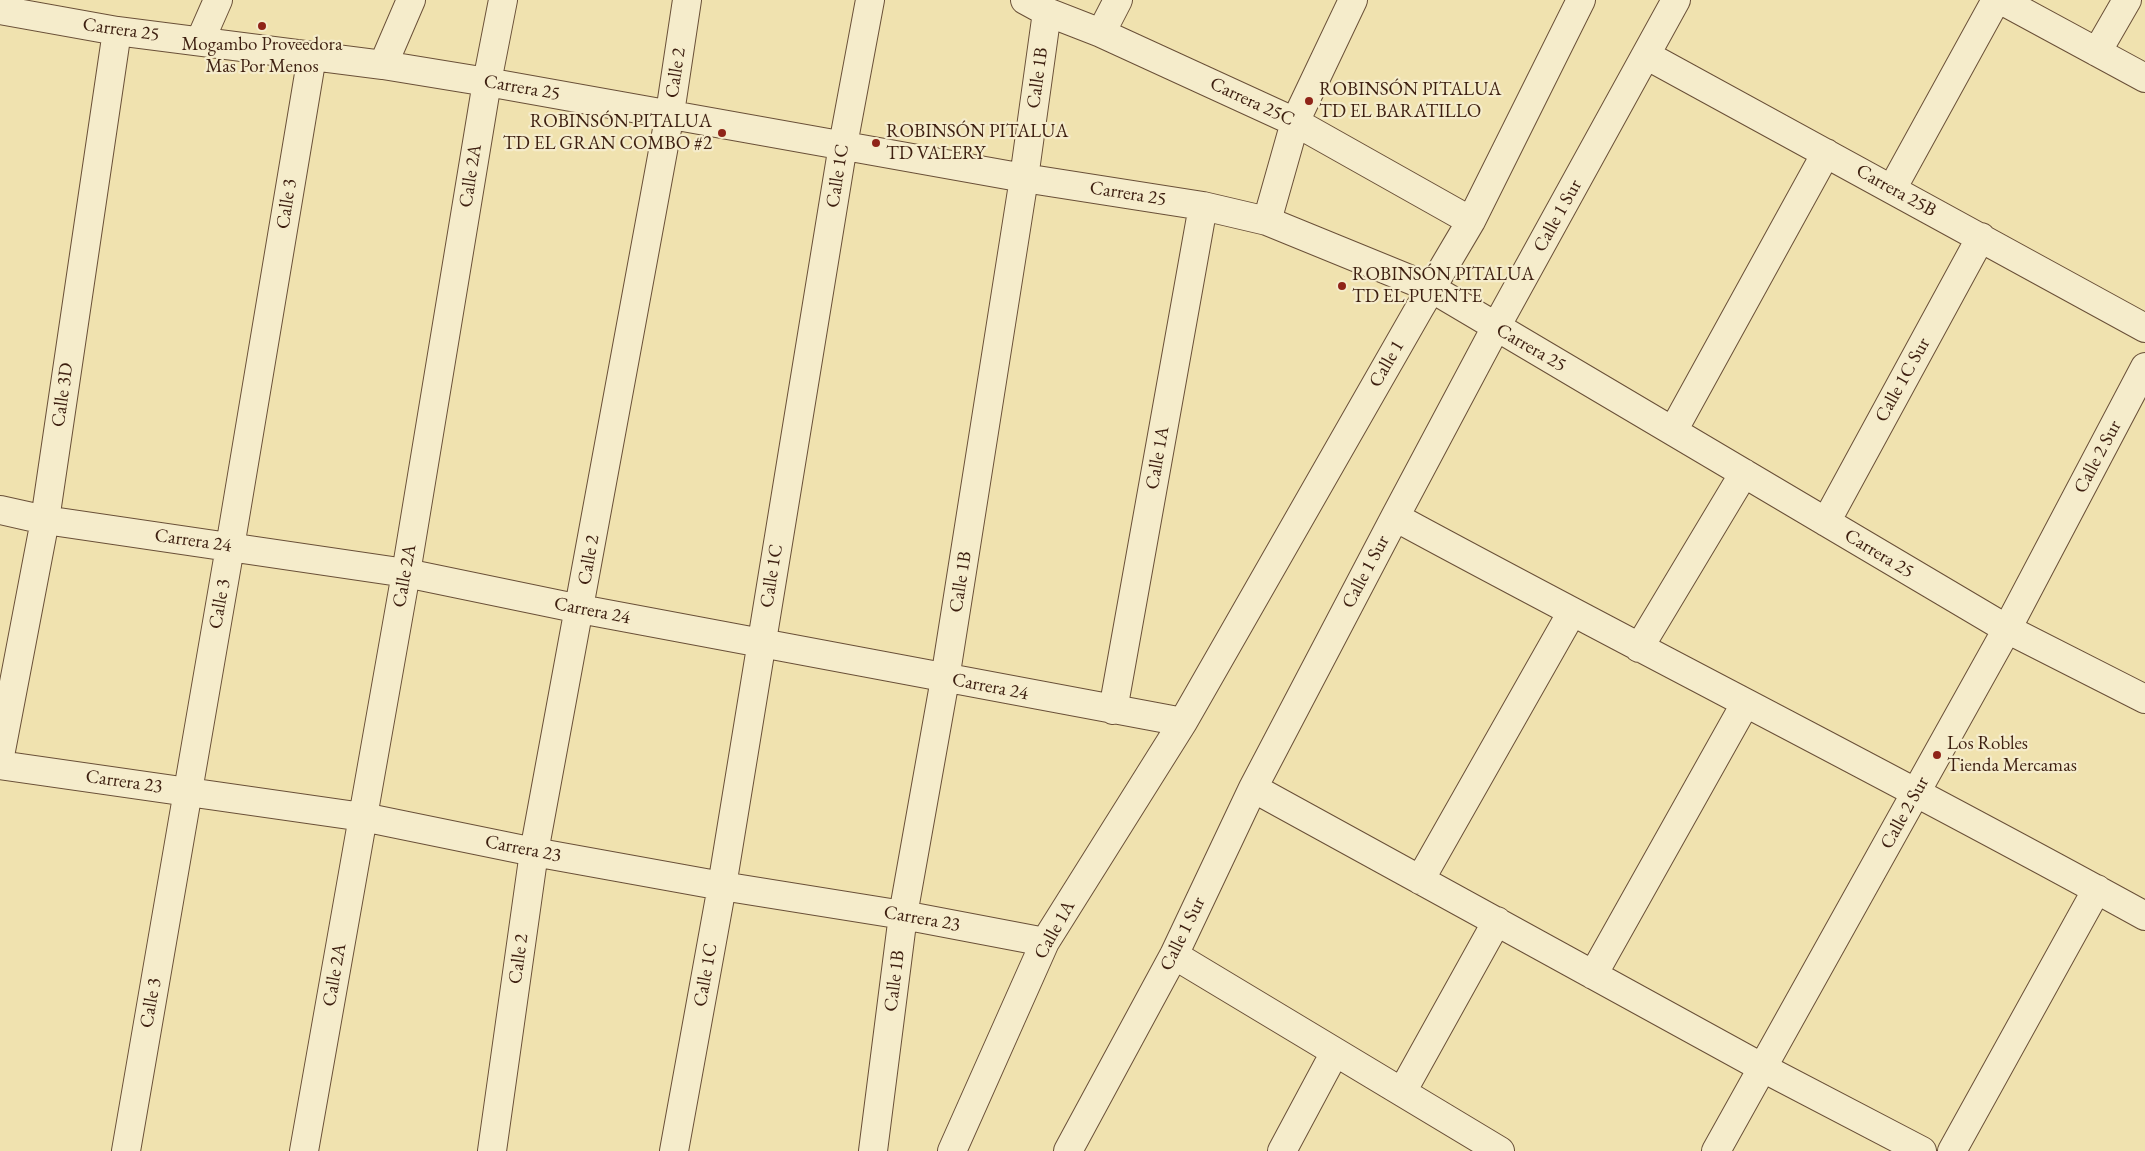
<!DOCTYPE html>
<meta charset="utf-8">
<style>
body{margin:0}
canvas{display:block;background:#f0e2af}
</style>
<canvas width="2145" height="1151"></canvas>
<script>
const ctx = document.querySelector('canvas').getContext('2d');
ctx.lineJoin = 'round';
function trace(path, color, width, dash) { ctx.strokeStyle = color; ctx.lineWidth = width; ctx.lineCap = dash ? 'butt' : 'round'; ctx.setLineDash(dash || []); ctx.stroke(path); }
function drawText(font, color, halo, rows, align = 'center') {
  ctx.font = font + ' "EB Garamond",serif'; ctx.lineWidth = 4.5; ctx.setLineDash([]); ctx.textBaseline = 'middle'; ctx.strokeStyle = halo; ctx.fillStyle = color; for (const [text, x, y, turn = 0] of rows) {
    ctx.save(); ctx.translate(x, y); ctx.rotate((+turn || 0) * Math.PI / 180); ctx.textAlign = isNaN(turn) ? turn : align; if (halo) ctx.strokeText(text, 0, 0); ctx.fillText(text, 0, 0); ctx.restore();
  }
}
const street = new Path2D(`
 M1025 0 1047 12 1101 33 1295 122 1471 221
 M2001 0 2145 78
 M0 10 117 31 383 65 487 82 1024 178 1203 206 1267 221 1431 288 2007 629 2145 699
 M1101 33 1118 0
 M200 41 218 0
 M2097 52 2127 0
 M1646 55 2145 328
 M383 65 411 0
 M1892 189 1996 0
 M1267 221 1295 122 1353 0
 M1673 431 1826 153
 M0 510 45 520 406 573 580 609 1183 722
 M1395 517C1644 652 1897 779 2145 916
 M1826 522 1981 237
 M1639 648 1744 473
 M1113 710 1203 206
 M0 756 45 520 117 31
 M0 765 363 817 534 852 722 886 903 915 1045 942
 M1253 788 1763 1068 1922 1151
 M1420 880 1572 612
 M1174 955 1500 1151
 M1593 975 1745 704
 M1402 1092 1497 921
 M126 1151 230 547 312 56
 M304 1151 406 573 487 82 503 0
 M492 1151 534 852 670 113 687 0
 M674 1151 722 886 843 145 870 0
 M873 1151 903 915 945 679 1024 178 1047 12
 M952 1151 1045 942 1183 722 1419 309 1471 221 1581 0
 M1068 1151 1174 955 1253 788 1395 517 1496 327 1676 0
 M1282 1151 1335 1052
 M1716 1151 2007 629 2145 367
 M1952 1151 2097 889`);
const markers = [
 [262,26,5,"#8f2418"],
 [1309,101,5,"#8f2418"],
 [722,133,5,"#8f2418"],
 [876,143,5,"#8f2418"],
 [1342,286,5,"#8f2418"],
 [1937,755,5,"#8f2418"]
];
const streetNames = [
 ["Carrera 25",121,30,8],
 ["Calle 2",676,73,-81],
 ["Calle 1B",1038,78,-82],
 ["Carrera 25",522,88,10],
 ["Carrera 25C",1252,102,25],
 ["Calle 2A",471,176,-81],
 ["Calle 1C",838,176,-81],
 ["Carrera 25B",1896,191,29],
 ["Carrera 25",1128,194,9],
 ["Calle 3",287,204,-81],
 ["Calle 1 Sur",1558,216,-61],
 ["Carrera 25",1531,348,30],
 ["Calle 1",1387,364,-60],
 ["Calle 1C Sur",1903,380,-61],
 ["Calle 3D",63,395,-82],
 ["Calle 2 Sur",2098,457,-62],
 ["Calle 1A",1158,458,-80],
 ["Carrera 24",193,541,8],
 ["Carrera 25",1879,554,31],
 ["Calle 2",589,560,-80],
 ["Calle 1 Sur",1366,572,-62],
 ["Calle 2A",405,576,-80],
 ["Calle 1C",772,576,-81],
 ["Calle 1B",961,582,-81],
 ["Calle 3",220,604,-80],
 ["Carrera 24",592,611,11],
 ["Carrera 24",990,687,11],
 ["Carrera 23",124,782,8],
 ["Calle 2 Sur",1905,813,-61],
 ["Carrera 23",523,849,11],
 ["Carrera 23",922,919,10],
 ["Calle 1A",1055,930,-61],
 ["Calle 1 Sur",1183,934,-64],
 ["Calle 2",519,959,-82],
 ["Calle 2A",335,975,-80],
 ["Calle 1C",706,975,-80],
 ["Calle 1B",895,981,-83],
 ["Calle 3",151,1003,-80]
];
const poiNames = [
 ["Mogambo Proveedora",262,45,"center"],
 ["Mas Por Menos",262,67,"center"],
 ["ROBINSÓN PITALUA",1319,90],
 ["TD EL BARATILLO",1319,112],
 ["ROBINSÓN PITALUA",712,122,"right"],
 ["TD EL GRAN COMBO #2",712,144,"right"],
 ["ROBINSÓN PITALUA",886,132],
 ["TD VALERY",886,154],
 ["ROBINSÓN PITALUA",1352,275],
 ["TD EL PUENTE",1352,297],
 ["Los Robles",1947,744],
 ["Tienda Mercamas",1947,766]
];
trace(street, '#6a5038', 30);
trace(street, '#f5eccb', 28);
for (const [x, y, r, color] of markers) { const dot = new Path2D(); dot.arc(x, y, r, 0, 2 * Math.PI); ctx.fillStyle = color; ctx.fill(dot); trace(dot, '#f5eccb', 2); }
drawText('19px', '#3d1f10', '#f5eccb', streetNames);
drawText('19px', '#3d1f10', '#f5eccb', poiNames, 'left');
</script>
